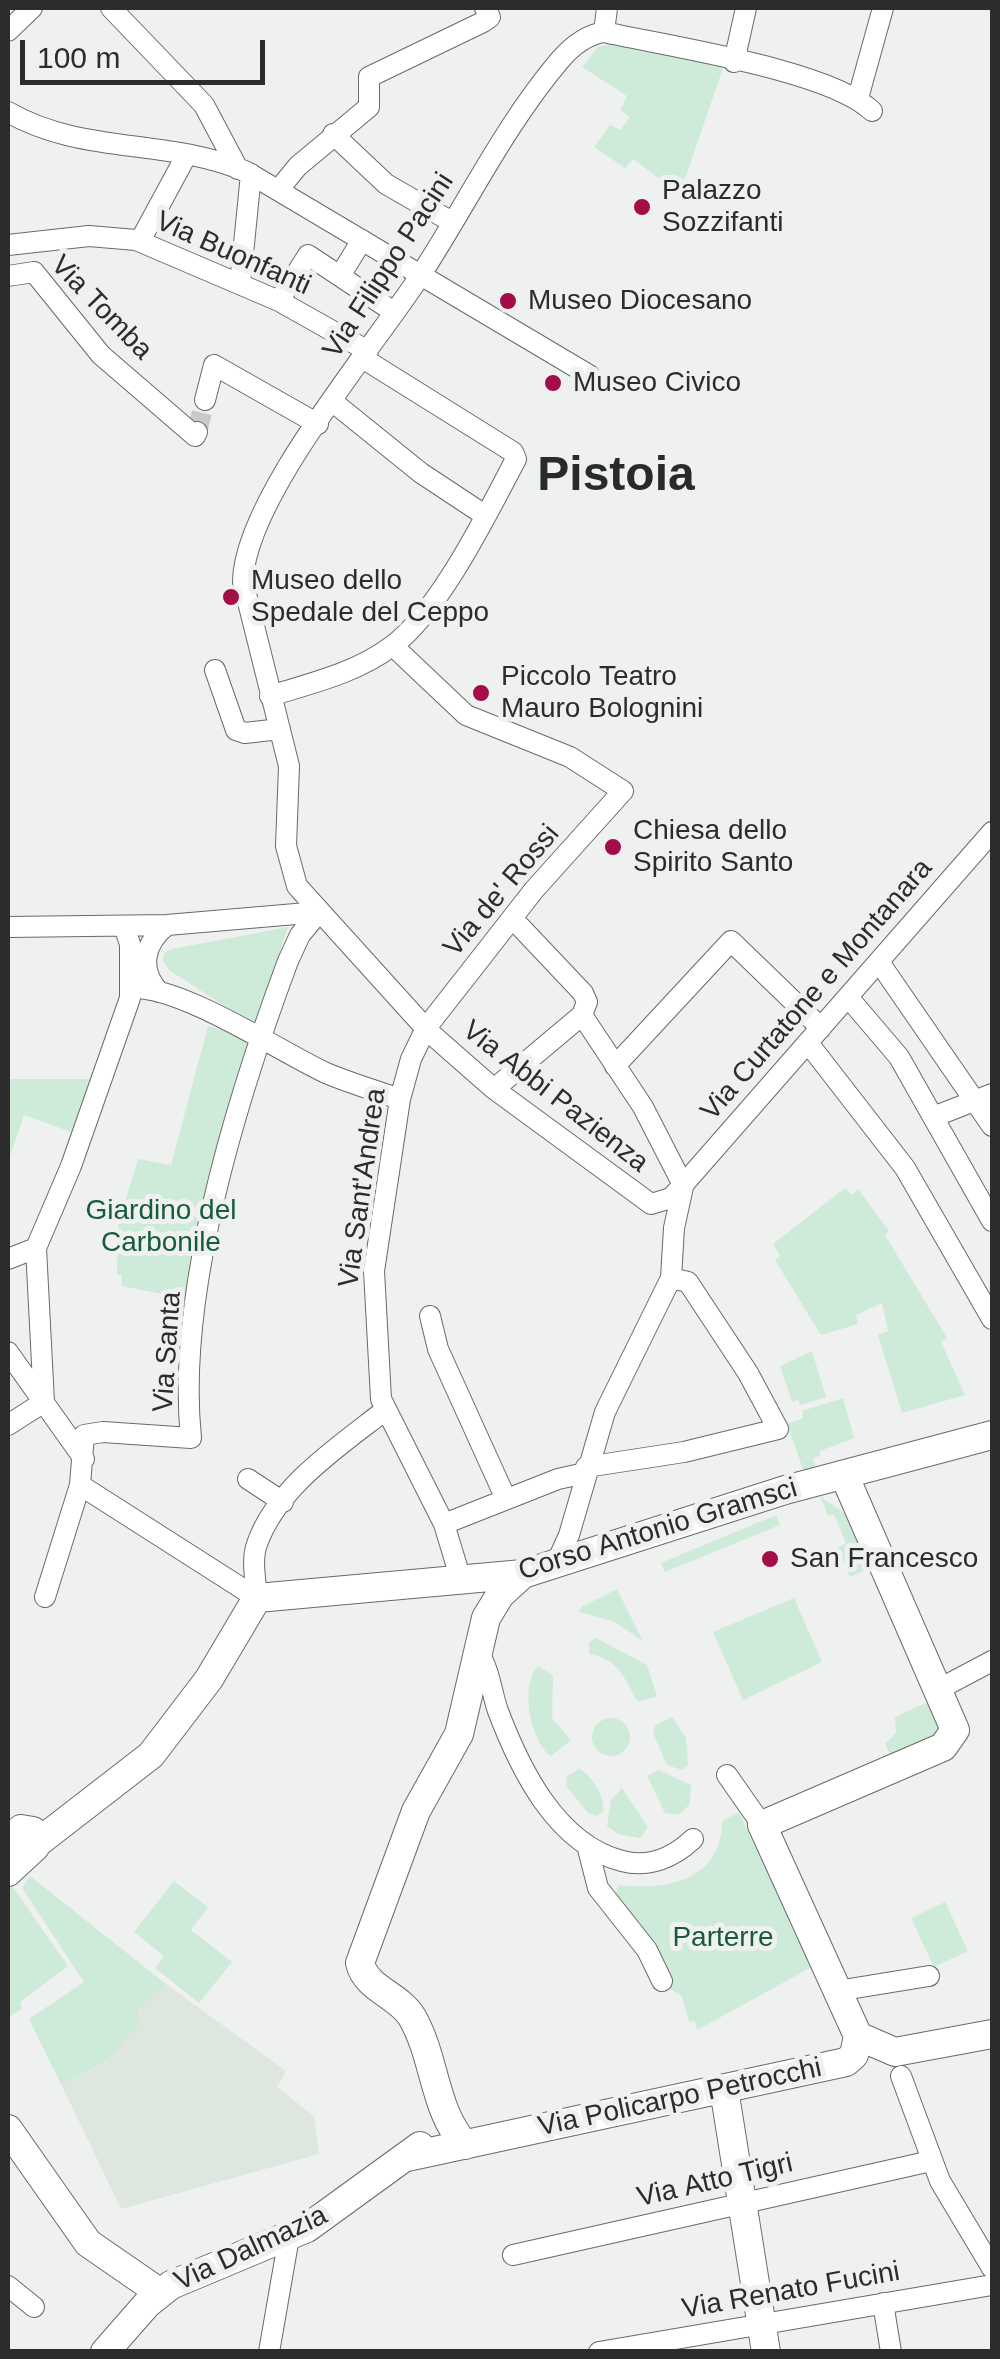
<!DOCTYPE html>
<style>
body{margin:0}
#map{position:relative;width:1000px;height:2359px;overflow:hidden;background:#eef1ef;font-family:Helvetica,sans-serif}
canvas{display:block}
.frame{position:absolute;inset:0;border:10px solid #2b2c2b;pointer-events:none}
.scale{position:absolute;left:20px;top:40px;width:245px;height:45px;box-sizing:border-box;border:5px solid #2b2c2b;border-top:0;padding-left:12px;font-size:30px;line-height:35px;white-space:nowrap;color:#2b2c2b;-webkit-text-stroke:8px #eef1ef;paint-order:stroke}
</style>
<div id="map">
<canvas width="1000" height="2359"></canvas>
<div class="frame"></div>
<div class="scale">100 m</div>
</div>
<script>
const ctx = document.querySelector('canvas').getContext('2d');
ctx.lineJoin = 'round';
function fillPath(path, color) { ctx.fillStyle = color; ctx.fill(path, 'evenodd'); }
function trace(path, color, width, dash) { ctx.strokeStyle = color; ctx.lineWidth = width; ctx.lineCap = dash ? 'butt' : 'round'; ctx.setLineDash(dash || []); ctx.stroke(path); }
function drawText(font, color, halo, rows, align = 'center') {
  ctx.font = font + ' Helvetica,sans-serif'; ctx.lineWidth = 10; ctx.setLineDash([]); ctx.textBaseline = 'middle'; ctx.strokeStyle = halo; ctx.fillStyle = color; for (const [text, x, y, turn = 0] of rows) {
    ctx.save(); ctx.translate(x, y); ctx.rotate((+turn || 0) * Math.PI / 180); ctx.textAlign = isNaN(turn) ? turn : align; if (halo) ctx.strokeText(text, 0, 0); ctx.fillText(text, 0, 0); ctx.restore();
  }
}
const built = new Path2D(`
 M166 1984 286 2071 277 2087 314 2116 319 2154 121 2209 61 2084 107 2062 138 2011Z`);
const green = new Path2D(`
 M617 43 723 68 686 176 675 190 633 159 625 168 594 147 610 125 620 130 630 117 620 110 627 96 582 67 598 47Z
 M288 927 255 1026 169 970 163 961 164 953 172 949Z
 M208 1026 244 1037 249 1048 192 1300 122 1286V1275H117L118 1225 138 1159 171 1165Z
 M8 1079H91L71 1132 24 1115 8 1162Z
 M845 1188 852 1195 858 1189 889 1231 885 1235 947 1338 941 1342 965 1395 902 1413 878 1335 888 1331 882 1303 856 1315 858 1324 821 1335 775 1260 780 1255 773 1244Z
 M812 1351 826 1397 800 1405 798 1400 792 1402 780 1366Z
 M843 1398 854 1438 820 1451V1456L813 1458 816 1469 804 1472 787 1424 803 1418 802 1411Z
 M820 1496 844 1513 870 1568 850 1577 838 1547 846 1543 834 1514 828 1516Z
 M776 1515 780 1525 665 1572 661 1563Z
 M617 1589 642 1639 641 1640 615 1622 579 1612 581 1607Z
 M794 1598 822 1662 743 1700 713 1632Z
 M596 1638 647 1665 657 1696 638 1702C624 1679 620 1659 589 1654V1642Z
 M538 1666 553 1675 552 1718 571 1740 551 1756C531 1743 519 1684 538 1666Z
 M930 1701 941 1727 940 1736 892 1759 885 1744 896 1733 895 1717Z
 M672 1717 686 1738 688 1765 682 1770 667 1765 653 1733 655 1726Z
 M592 1737a19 19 0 1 1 38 0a19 19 0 1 1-38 0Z
 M579 1769C591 1774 606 1798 603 1812L597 1816 588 1813 566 1786 567 1776Z
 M659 1770 691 1785 690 1804 679 1815 665 1813 647 1776Z
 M622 1788 648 1827 640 1838 618 1834 607 1826 611 1800Z
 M739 1812 812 1967 697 2030 695 2021 689 2022 682 1996 670 1989 658 1957 613 1901 619 1885C667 1891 722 1880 722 1821Z
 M30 1876 166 1984 138 2011 139 2024 106 2062 61 2084 29 2019 84 1982 22 1888Z
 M8 1880 68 1966 20 2002 22 2009 8 2017Z
 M174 1881 208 1907 191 1930 232 1962 199 2003 155 1968 164 1956 134 1932Z
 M945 1902 968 1951 934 1967 911 1918Z`);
const streetTunnel = new Path2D(`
 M197 432 205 400`);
const street = new Path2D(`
 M111 8 204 105 238 169
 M8 31 32 8
 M604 32 607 8
 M734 62 746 8
 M858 98 883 8
 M872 111C830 70 666 46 604 32 586 35 572 46 560 60 504 126 467 204 420 276 373 348 243 501 243 582L289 766 286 846 297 886 429 1032 494 1089 651 1204 671 1198 683 1185 992 832
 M8 112C82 155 170 138 247 172L589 375
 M333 134 386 184 452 222
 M279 189 298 166 369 107V77L483 22 490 17 485 8
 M140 241 186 156
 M8 245 89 236 136 240 279 301 368 351
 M8 276 34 272 101 355 195 436 197 432
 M340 276 362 240
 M240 284 251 174
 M279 301 308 255 394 312
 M205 400 214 365 318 424
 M333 402 421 473 483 514
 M393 646 466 715 570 757 623 791 534 890 426 1028 411 1059 400 1099 374 1271 381 1399 444 1524 461 1580
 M215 670 236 730 245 733 280 729
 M270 696C312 683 356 673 392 646 439 612 488 512 516 459L513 452 364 359
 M512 918 583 993 587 1002 582 1015
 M8 927 167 925 319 912
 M879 962 992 1126
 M132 988C182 986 279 1051 326 1073 350 1083 376 1091 400 1099
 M159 992C139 970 143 944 167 925
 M848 997 899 1057 992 1221
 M582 1015 643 1107 683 1185
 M808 1043 905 1168 992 1319
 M615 1066 731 941 821 1028
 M494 1089 582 1015
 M933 1117 992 1094
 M36 1248 44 1402
 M8 1259 36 1248 71 1166 130 998V944L124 926
 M430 1316 438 1349 506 1499
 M8 1352 84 1459
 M8 1425 44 1402
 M586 1467 684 1452 778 1429 748 1373 688 1282 671 1278
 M248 1479 283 1502
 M80 1485 257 1598
 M444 1524 558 1479 585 1473
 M556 1564 569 1535 605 1412 671 1278 674 1228 683 1187
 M45 1597 80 1485 84 1435 103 1432 191 1438C176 1293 237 1098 288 961L300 935 319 912
 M257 1598C256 1582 251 1560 257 1544 277 1487 338 1447 384 1411
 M478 1652C490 1670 491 1691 498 1711 520 1769 556 1844 622 1861 648 1868 673 1858 693 1839
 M939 1689 992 1661
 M727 1775 762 1825
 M588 1849 598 1888 647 1950 662 1981
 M837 1991 929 1976
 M901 2076 940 2181 992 2268
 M513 2255 931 2161
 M8 2286 34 2307
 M883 2303 891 2352
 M269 2352 289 2237
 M599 2352 992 2285`);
const secondary = new Path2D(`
 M845 1477 955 1730 943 1747 762 1825 858 2036
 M36 1844 151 1755 209 1679 257 1598 523 1574 785 1490 992 1435
 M8 1852 21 1829 33 1831 35 1847 8 1872
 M858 2036 895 2052 992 2034
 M724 2089 766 2352
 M8 2129 88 2243 159 2292
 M465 2145C433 2109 436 2059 412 2017 399 1995 366 1989 360 1963L416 1811 459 1734 486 1618 500 1595 523 1574
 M407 2157 846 2062 854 2055 858 2036
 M105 2352 147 2304 171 2285 307 2228 420 2146`);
const markers = [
 [642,207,10,"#a40d47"],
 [508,301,10,"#a40d47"],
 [553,383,10,"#a40d47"],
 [231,597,10,"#a40d47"],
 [481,693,10,"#a40d47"],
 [613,847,10,"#a40d47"],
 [770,1559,10,"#a40d47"]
];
const poiNames = [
 ["Palazzo",662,191],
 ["Sozzifanti",662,223],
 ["Museo Diocesano",528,301],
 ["Museo Civico",573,383],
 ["Museo dello",251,581],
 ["Spedale del Ceppo",251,613],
 ["Piccolo Teatro",501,677],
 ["Mauro Bolognini",501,709],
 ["Chiesa dello",633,831],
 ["Spirito Santo",633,863],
 ["San Francesco",790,1559]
];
const streetNames = [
 ["Via Buonfanti",233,254,24],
 ["Via Filippo Pacini",389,266,-57],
 ["Via Tomba",101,308,46],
 ["Via de' Rossi",502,891,-50],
 ["Via Curtatone e Montanara",817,990,-49],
 ["Via Abbi Pazienza",555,1097,38],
 ["Via Sant'Andrea",363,1188,-82],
 ["Via Santa",168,1352,-86],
 ["Corso Antonio Gramsci",658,1530,-17],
 ["Via Policarpo Petrocchi",680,2098,-12],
 ["Via Atto Tigri",715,2181,-13],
 ["Via Dalmazia",251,2249,-25],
 ["Via Renato Fucini",791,2291,-10]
];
const parkNames = [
 ["Giardino del",161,1211],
 ["Carbonile",161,1243],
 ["Parterre",723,1938]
];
const townNames = [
 ["Pistoia",616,477]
];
fillPath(built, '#dde7e0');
fillPath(green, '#ceebd9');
trace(streetTunnel, '#c7cac8', 20, [20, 10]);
trace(street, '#686b69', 22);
trace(secondary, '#686b69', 30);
trace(street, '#fff', 20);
trace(secondary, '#fff', 28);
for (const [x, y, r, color] of markers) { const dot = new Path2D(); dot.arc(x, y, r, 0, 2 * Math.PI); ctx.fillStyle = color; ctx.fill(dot); trace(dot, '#eef1ef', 4); }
drawText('28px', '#2b2c2b', '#eef1ef', poiNames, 'left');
drawText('28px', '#2b2c2b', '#eef1ef', streetNames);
drawText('28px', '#175c3a', '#eef1ef', parkNames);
drawText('bold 48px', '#282b29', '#eef1ef', townNames);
</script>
